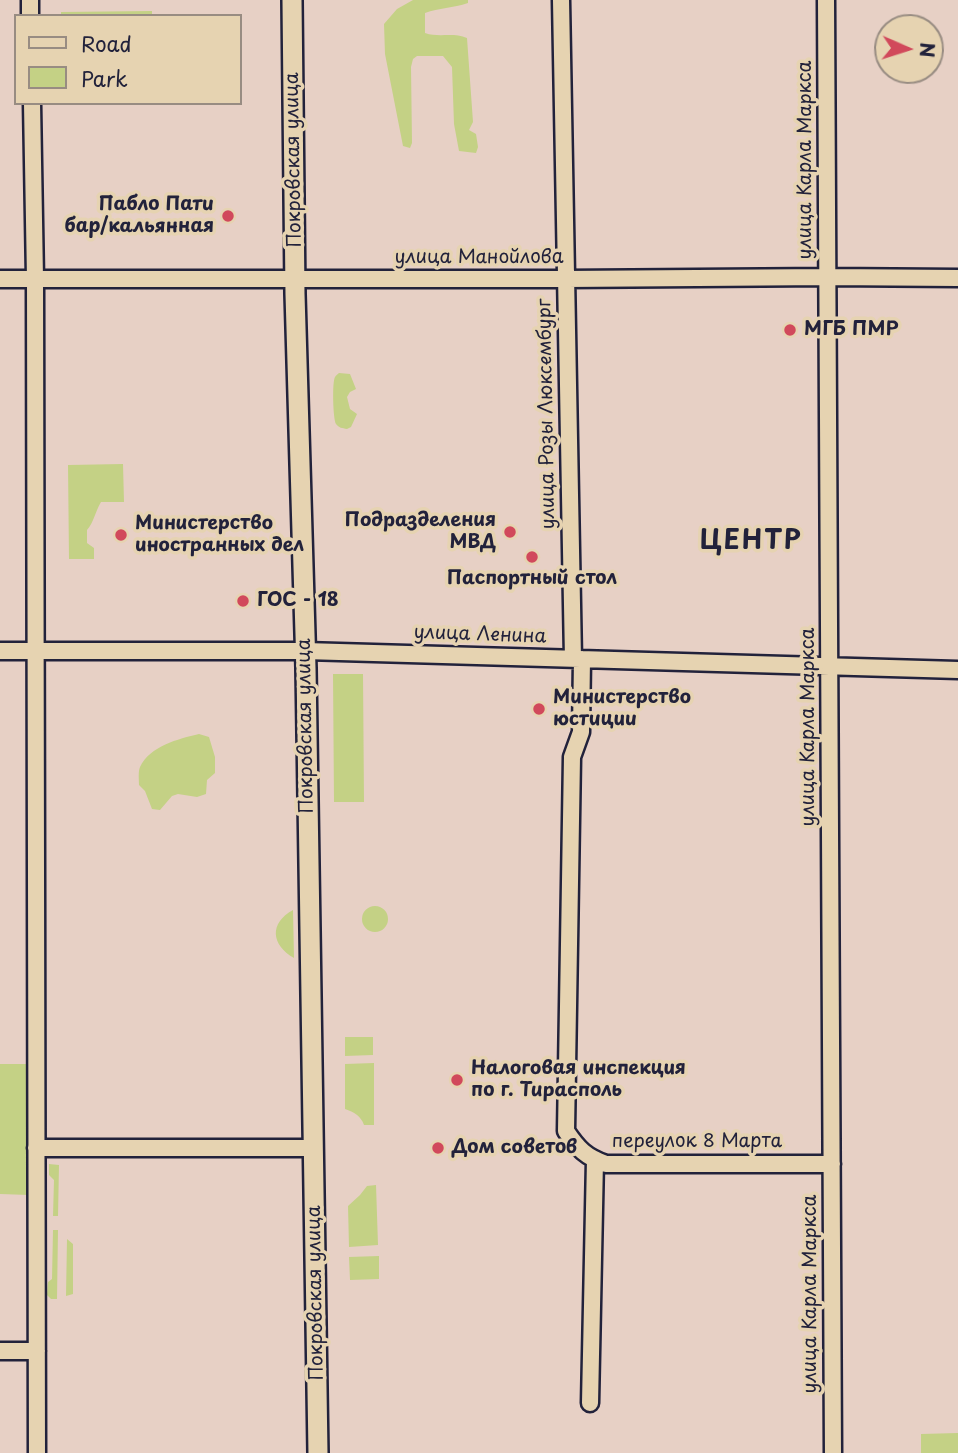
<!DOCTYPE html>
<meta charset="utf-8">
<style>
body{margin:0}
#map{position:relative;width:958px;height:1453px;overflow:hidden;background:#e7d0c5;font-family:"Playpen Sans",sans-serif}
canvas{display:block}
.legend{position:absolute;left:14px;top:14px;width:228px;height:91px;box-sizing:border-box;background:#e6d3b1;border:2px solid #988c82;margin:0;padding:9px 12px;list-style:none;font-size:21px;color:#22223b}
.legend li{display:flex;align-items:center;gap:14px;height:35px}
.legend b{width:35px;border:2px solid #988c82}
.north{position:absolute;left:874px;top:14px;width:70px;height:70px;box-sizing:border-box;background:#e6d3b1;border:2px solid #988c82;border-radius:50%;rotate:93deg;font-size:19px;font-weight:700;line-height:28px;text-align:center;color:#22223b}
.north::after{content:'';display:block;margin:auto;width:24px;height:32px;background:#d1495b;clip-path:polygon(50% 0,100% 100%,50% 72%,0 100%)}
</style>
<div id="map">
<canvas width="958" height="1453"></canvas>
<ul class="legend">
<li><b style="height:9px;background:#e6d3b1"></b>Road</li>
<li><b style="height:19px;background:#c4d185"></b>Park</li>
</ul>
<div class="north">N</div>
</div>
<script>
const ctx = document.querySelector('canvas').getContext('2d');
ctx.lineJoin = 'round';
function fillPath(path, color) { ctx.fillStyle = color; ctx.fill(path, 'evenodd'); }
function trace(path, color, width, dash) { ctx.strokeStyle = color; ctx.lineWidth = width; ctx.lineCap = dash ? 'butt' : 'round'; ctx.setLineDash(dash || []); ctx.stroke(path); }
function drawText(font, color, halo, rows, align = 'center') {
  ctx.font = font + ' "Playpen Sans",sans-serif'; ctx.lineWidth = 7; ctx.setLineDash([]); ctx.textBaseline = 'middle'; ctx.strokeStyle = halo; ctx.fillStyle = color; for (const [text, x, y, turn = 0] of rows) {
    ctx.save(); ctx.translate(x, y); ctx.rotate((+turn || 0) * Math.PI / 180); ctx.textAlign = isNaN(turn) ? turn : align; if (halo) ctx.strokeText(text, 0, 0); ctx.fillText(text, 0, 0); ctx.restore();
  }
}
const green = new Path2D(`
 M413 0H468V3C453 8 439 8 425 13V33C439 38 453 32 467 38L473 122 469 130 476 134 478 147 476 153 459 151 454 124 452 67 443 56H417L413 59 411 67 412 143 410 148 403 146 385 54 384 24 397 9Z
 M152 11V16H61V12Z
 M339 373 350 374 356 389 350 392 347 397 350 409 357 414 351 427 347 429C342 428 339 428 336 424 333 419 332 382 335 377 336 375 338 374 339 373Z
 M123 464 124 502H101C95 512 94 522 87 530V543L94 548V559H69L68 465Z
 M333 674H363L364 802H334Z
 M199 734 209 737 215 757V773L207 780 206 794 197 797 178 794 172 796 160 810 152 809 145 791 139 785C139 779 138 772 140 767 150 746 178 739 199 734Z
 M362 919a13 13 0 1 1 26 0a13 13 0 1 1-26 0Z
 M293 910 294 958C271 945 269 923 293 910Z
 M345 1037H373V1055L345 1056Z
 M374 1063V1125H364C361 1116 354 1112 345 1109V1064Z
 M0 1064H29V1195L0 1194Z
 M49 1164 59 1165 58 1216H53L54 1180 49 1175Z
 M376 1185 378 1245 349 1247 348 1206 360 1195 367 1186Z
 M53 1230H58L57 1299H51L47 1295 48 1282 52 1279Z
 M67 1239 73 1244V1294L66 1296Z
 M379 1256V1279L350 1280 349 1257Z
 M958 1433V1453H921V1434Z`);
const minor = new Path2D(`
 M30 0V16
 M561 0 573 659
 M826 0 833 1453
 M32 103 35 279 37 1453
 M0 279H566L828 277 958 278
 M0 651H305L958 670
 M582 659 581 732 572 757 566 1131C578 1149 586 1157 606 1164H832
 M36 1148H314
 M0 1351H37
 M590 1403 595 1160`);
const major = new Path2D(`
 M292 0 295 294 306 668 318 1453`);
const markers = [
 [228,216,7,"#d1495b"],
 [790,330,7,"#d1495b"],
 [510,532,7,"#d1495b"],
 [121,535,7,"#d1495b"],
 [532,557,7,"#d1495b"],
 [243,601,7,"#d1495b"],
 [539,709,7,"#d1495b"],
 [457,1080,7,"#d1495b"],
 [438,1148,7,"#d1495b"]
];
const streetNames = [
 ["Покровская улица",294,160,-91],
 ["улица Карла Маркса",806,160,-90],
 ["улица Манойлова",479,258],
 ["улица Розы Люксембург",547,414,-91],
 ["улица Ленина",480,635,2],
 ["Покровская улица",306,726,-91],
 ["улица Карла Маркса",809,727,-90],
 ["переулок 8 Марта",697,1142],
 ["Покровская улица",316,1293,-91],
 ["улица Карла Маркса",811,1294,-90]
];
const poiNames = [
 ["Пабло Пати",214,205,"right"],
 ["бар/кальянная",214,227,"right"],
 ["МГБ ПМР",804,330],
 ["Подразделения",496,521,"right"],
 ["МВД",496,543,"right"],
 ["Министерство",135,524],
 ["иностранных дел",135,546],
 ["Паспортный стол",532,579,"center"],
 ["ГОС - 18",257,601],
 ["Министерство",553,698],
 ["юстиции",553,720],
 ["Налоговая инспекция",471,1069],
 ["по г. Тирасполь",471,1091],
 ["Дом советов",452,1148]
];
const districtNames = [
 ["ЦЕНТР",751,542]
];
fillPath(green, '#c4d185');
trace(minor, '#22223b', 21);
trace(major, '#22223b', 24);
trace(minor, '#e6d3b1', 16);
trace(major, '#e6d3b1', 19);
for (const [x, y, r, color] of markers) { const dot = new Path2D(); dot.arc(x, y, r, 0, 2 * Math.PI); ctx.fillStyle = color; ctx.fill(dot); trace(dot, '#e6d3b1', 2.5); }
drawText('19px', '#22223b', '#e6d3b1', streetNames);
drawText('bold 19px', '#22223b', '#e6d3b1', poiNames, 'left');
ctx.letterSpacing = '2px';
drawText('bold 26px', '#22223b', '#e6d3b1', districtNames);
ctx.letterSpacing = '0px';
</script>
